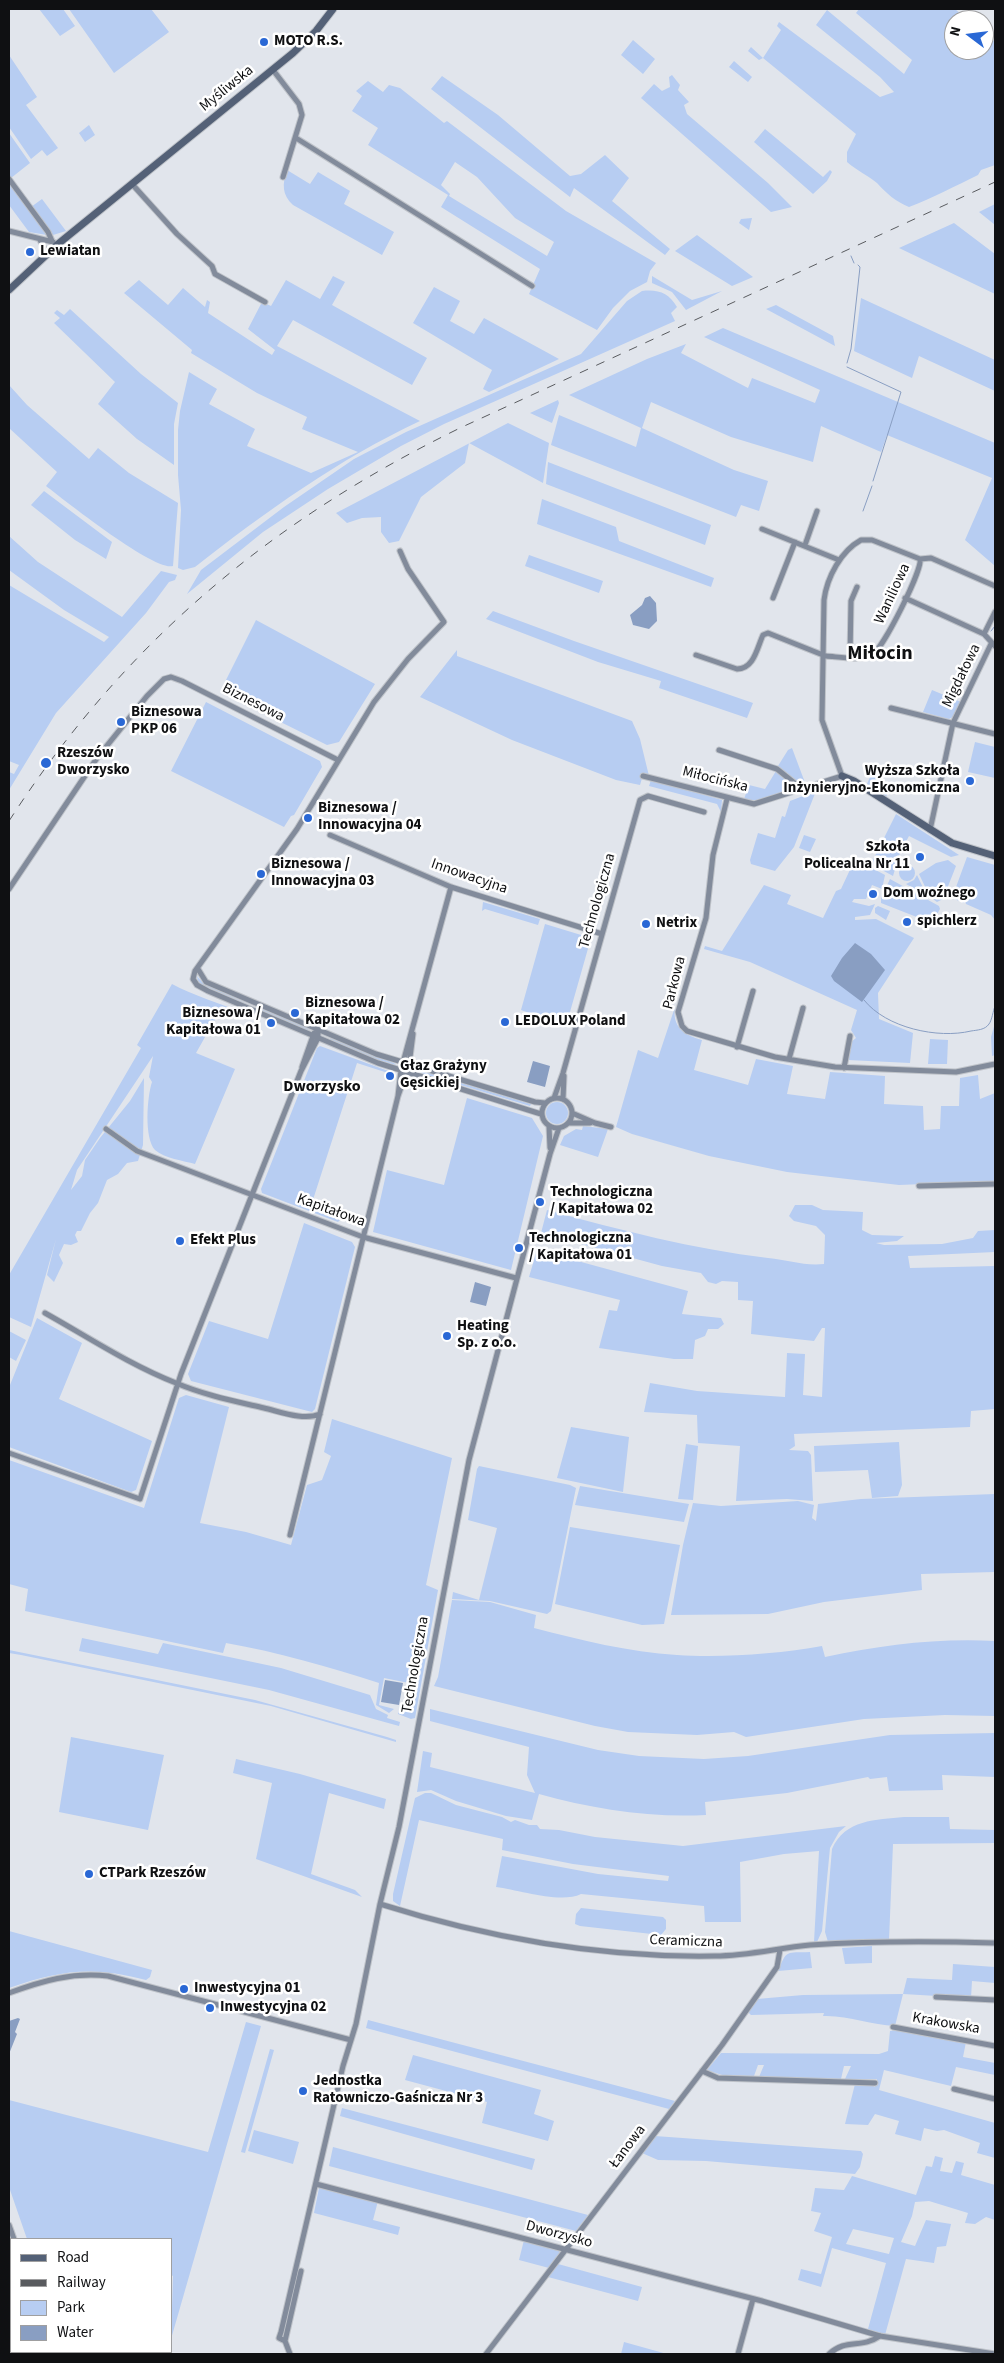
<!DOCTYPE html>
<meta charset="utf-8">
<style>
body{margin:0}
#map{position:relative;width:1004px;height:2363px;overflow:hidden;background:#e1e5ec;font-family:"Source Sans 3",sans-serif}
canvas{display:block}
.frame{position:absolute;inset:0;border:10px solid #0f1012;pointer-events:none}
.legend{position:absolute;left:10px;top:2238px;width:162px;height:115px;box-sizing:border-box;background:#fff;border:1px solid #9f9fa0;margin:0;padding:6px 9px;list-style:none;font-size:15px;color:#0f1012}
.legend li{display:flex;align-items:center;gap:10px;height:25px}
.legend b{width:25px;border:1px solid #9f9fa0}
.north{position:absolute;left:944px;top:10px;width:50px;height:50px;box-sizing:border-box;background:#fff;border:1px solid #9f9fa0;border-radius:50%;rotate:285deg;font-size:14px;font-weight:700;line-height:20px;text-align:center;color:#0f1012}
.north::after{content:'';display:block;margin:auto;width:18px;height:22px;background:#2a68d5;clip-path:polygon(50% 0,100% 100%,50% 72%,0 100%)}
</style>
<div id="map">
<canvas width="1004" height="2363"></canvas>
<div class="frame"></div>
<ul class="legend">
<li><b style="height:6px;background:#546177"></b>Road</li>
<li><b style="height:6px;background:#595b5f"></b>Railway</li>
<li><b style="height:14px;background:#b7cdf2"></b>Park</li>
<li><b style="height:14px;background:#899ec2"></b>Water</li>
</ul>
<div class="north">N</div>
</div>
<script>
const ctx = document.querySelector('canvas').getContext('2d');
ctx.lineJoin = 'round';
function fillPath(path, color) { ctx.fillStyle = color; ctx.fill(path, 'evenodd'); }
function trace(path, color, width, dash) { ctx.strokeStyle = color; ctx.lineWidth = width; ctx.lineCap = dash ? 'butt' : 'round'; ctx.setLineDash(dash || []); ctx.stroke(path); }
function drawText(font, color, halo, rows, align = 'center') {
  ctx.font = font + ' "Source Sans 3",sans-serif'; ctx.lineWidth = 5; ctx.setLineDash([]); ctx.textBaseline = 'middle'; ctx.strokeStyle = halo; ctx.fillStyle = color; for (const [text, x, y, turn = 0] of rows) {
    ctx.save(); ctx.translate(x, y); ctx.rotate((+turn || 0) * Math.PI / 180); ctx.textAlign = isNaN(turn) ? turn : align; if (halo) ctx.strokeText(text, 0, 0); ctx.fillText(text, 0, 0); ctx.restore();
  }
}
const green = new Path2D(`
 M39 9H63L75 26 60 36Z
 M69 9H151L169 32 114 73Z
 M859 9H955L968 20H954V50H984V33L995 42V165L981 170 978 175C955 186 933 198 909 207 895 201 887 194 877 183 870 177 856 170 847 162V152L856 134 763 58 759 60 748 51 751 47 763 58 781 30 777 26 779 22 880 97 894 92 880 77 816 25 827 10 904 74 912 60 856 13Z
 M633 40 655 59 643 74 621 55Z
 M9 55 37 97 26 105 58 148 47 156 42 150 31 159 9 127Z
 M734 61 752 77 748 82 729 67Z
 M672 75 680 85 678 90 689 102 684 105 687 114 768 183 792 207 771 212 641 98 654 84 662 91 670 87 669 77Z
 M442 76 498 115 570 176 581 174 605 155 629 178 612 201 670 249 665 255 574 188 570 197 431 89Z
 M368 81 383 92 389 85 400 88 444 123 447 121 566 211 656 263 650 271 647 282 630 291 613 308 597 330 529 294 540 269 441 207 448 195 368 145 378 128 352 111 362 96 356 91ZM455 162 477 177 515 218 554 242 547 256 449 196 450 194 441 185Z
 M89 125 95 135 85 142 79 133Z
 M765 129 823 177 830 170 832 172 827 181 813 194 754 142Z
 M9 133 30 163 11 178 9 175Z
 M287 170 310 184 318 172 350 191 344 204 394 232 382 255 293 205C282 195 282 184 287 170Z
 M9 182 47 235 29 232 9 205Z
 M42 199 66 231 53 235 31 207Z
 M995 204V225L979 212Z
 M752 218 749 230 739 223 741 219Z
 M954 223 995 254V294L899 248Z
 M697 235 753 277 732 286 675 251Z
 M333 276 345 282 332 305 427 358 412 385 293 320 277 346 420 421C339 459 265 512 195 567L183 570 178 568 181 510 178 475V430L180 411 189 372 217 389 209 404 255 429 247 446 311 473 358 452 302 429 307 417 257 393 191 353 192 350 124 293 139 280 168 305 183 288 205 307 207 300 210 302 208 313 272 355 275 350 248 329 262 302 271 306 286 280 320 299Z
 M652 276 692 300 722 291 686 310 672 292 652 283Z
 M434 287 460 301 450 321 474 334 484 318 559 359 489 392 483 389 492 370 413 323Z
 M642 291C658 289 669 293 677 307L671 313 675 321 444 424 401 446 328 489 263 532 187 594 201 570 284 507 354 459 406 432 581 354 627 301Z
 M861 298 995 360V391L919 356 912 378 854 351Z
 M776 305 833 336 835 346 766 309Z
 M70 309 141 374 178 403 174 424V465L137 439 98 404 115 382 54 323 60 318 54 313 57 310 64 315Z
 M723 328 995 443V566L965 540 992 478 887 435 881 452 821 426 813 462 731 437 651 402 642 428 734 470 768 481 759 511 741 505 736 517 551 445 559 415 636 447 641 428 569 395 647 359 686 344 681 353 748 388 752 378 815 403 820 390 704 337Z
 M9 385 27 405 89 459 98 448 129 473 178 503 173 566C155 572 64 500 46 486L57 472 9 428Z
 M558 400 559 403 552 423 530 413Z
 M508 423 549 443 543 483 469 443 465 463 421 497 399 541 389 543 381 532V517L362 518 347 523 336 513Z
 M548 462 711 525 705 545 546 484Z
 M44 491 112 542 106 559 75 540 31 505Z
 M542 499 616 527 619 541 714 578 711 587 537 524Z
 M9 536 38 562 122 617 161 571 177 575 175 580 169 582 146 613 56 713 9 790V772L14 774 19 765 9 761V585L104 642 109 637 64 610 9 570Z
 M529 555 603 581 599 593 525 566Z
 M493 611 574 641 753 703 747 718 659 688 661 681 598 662 486 619Z
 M256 620 375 684 339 742 327 745 220 692Z
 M457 650V656L632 721 640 739 649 776 643 775 640 785 616 780 512 740 420 697Z
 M932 690 961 702 953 717 949 719 923 712Z
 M206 702 320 761 322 767 294 815 291 816 284 827 171 771Z
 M975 742 995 747V778L968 772Z
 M792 748 804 780 805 786H802L778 766 788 750Z
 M776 771 793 784 794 789 759 801 744 799 749 785 765 789Z
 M877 775 883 781 887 795 885 798 867 784 870 777Z
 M651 780 722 800 721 812 717 804 649 786Z
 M816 791 794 847 775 871 751 864 750 860 758 833 775 838 782 816 785 817 790 801Z
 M896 814 959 855 951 857 909 836 900 853 893 876 871 864Z
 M804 835 816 839 810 852 799 848Z
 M967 857 995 865V920L991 915 966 904 965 901 964 903 952 898Z
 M855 859 885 875 882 889 872 885 866 899H854L852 902 869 906 875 904 870 915 855 917V920L876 919 914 938 878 993 879 1019 913 1033 910 1063 848 1060 851 1042 856 1038 851 1030 857 1010 750 962 704 949 705 946 722 951 764 885 791 895 787 904 823 918 836 891 841 889Z
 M948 860 956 866 943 899 937 902 930 897 919 874 936 863Z
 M899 873a8 8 0 1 1 16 0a8 8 0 1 1-16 0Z
 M917 875 927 896 906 884 914 880Z
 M890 879 939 906 940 909 932 923 881 903V898Z
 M483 902 540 919 538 925 485 909 482 911Z
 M878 906 890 911 886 920 875 913V908Z
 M545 924 591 938 566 1026 521 1010Z
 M197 976 203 983 252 1006 202 985 198 982Z
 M172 984C194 996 218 1002 242 1013L217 1016 196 1053 235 1069 195 1164C184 1161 164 1158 155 1150 144 1138 147 1097 152 1082L149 1077 153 1056 77 1170 71 1190 82 1176 85 1160 100 1138 130 1101 144 1078 143 1145 138 1161 127 1163 118 1174 107 1180 98 1203 90 1213 81 1231H77L75 1235 78 1242 71 1245 64 1244 59 1255 63 1263 54 1282 47 1275 56 1239 31 1327 9 1317V1275L141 1048 137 1045Z
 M259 1007 307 1028 310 1031 258 1009Z
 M675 1007C672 1027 684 1035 702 1040L694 1070 748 1085 756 1059 793 1066 787 1094 825 1099 830 1072 885 1076 884 1104 923 1106 924 1130 940 1129 941 1106H959L960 1078 978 1075 980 1099 995 1093V1181L899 1185 787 1172 709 1156 632 1134 616 1127 638 1050 658 1058Z
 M995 1023V1055L992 1056 991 1037Z
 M330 1038 394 1063 396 1065 378 1060 330 1040Z
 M930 1039 948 1040 947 1064H928Z
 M320 1046 391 1072 388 1073 357 1063 310 1209 340 1220 338 1222 262 1193 261 1189 317 1048Z
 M422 1071 531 1104 530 1106 421 1073Z
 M467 1098 532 1118 543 1136 511 1270 373 1232 387 1170 444 1185Z
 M546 1113a11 11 0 1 1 22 0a11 11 0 1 1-22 0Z
 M583 1126 608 1129 598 1157 560 1145 564 1136 576 1129 582 1130Z
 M795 1205H812L823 1210 863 1212 862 1230 872 1235 904 1236 897 1241 876 1243 884 1245 942 1244 973 1238 978 1231 995 1230V1252L908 1256 910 1268 995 1266V1409L971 1411 970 1427 794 1434 795 1446 789 1450 808 1451 811 1455 813 1501 787 1499 736 1501 740 1446 698 1443 697 1415 644 1412 650 1383 697 1391 785 1397 787 1353 805 1354 803 1395 822 1397 825 1328H822L814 1341 751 1334 753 1301 738 1300V1282L722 1281 716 1284 708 1282 701 1273 662 1266 541 1233 547 1210C620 1230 693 1249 768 1258 788 1260 804 1266 824 1264L825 1235 816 1226 794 1221 789 1216Z
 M304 1223 352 1242 355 1247 315 1409 312 1412 191 1381 188 1374 209 1321 268 1339Z
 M537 1250 688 1291 682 1314 721 1318 724 1324 718 1329H708L705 1336 695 1340 693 1359H674L599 1348 609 1310 617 1311 620 1300 529 1277Z
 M37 1318 82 1343 59 1399 152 1441 136 1490 131 1492 9 1447 10 1385Z
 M9 1331 26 1340 16 1361 9 1357Z
 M186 1395 229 1407 200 1523 246 1532 291 1545 307 1485 322 1480 331 1456 324 1452 332 1419 452 1458 426 1585 438 1590 415 1718 411 1719 398 1714 399 1710 405 1711 409 1683 384 1678 379 1705 394 1709 389 1713 376 1705 379 1683C329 1667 278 1652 226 1643L223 1653 25 1611 28 1589 9 1584V1460L144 1508 179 1398Z
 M571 1427 629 1437 623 1492 557 1478Z
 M899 1442 902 1485 898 1496 872 1498 868 1470 815 1472 814 1446Z
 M686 1444 698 1446 693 1500 678 1499Z
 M479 1466 570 1485 576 1488 551 1611 547 1614 490 1601 452 1599 453 1592 479 1600 497 1528 468 1520 477 1469Z
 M580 1486 689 1504 684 1522 575 1505Z
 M995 1494V1572L921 1574 922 1590 824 1602 768 1614 671 1615 683 1545 693 1503 721 1506 798 1501 814 1505 812 1518 816 1521 818 1504 861 1499Z
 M570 1527 680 1545 664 1624 642 1625 555 1604Z
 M452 1600 490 1602 536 1615 534 1628C580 1640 629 1652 677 1655 721 1658 778 1654 822 1646L825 1657C883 1645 936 1638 995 1641V1716L945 1715 864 1719 746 1737 734 1732 697 1735 628 1732 595 1726 434 1686 438 1677Z
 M82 1638 158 1654 163 1643 281 1668 370 1695 376 1709 388 1715 387 1718 400 1722 399 1726 269 1690 79 1651Z
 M9 1650 255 1700 387 1737 396 1740V1742L271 1706 21 1655 9 1653Z
 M430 1709 598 1750 639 1756 704 1759 748 1756 890 1735 995 1733V1777L942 1775 943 1790 889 1791 887 1777 870 1779 868 1777 787 1793 705 1802 706 1815C650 1818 593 1809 539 1794L532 1820 506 1816 456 1801 431 1790 417 1792 423 1751 432 1753 430 1767 535 1793 527 1775 529 1747 430 1721Z
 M71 1737 164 1755 148 1830 59 1812Z
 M236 1759 300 1774 386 1799 384 1809 329 1793 311 1874 355 1890 362 1897 256 1859 272 1783 233 1773Z
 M425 1793H431L456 1805 502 1817 511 1822 515 1820 529 1825H537L540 1829 559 1830 595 1837 683 1846 846 1826 839 1832 830 1848 822 1931 817 1942H814L819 1851 784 1854 740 1862 741 1922H705L704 1906 581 1894C561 1904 519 1890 496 1887L502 1856 598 1874 668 1881 669 1876 573 1864 502 1850 503 1839 419 1820 400 1906 393 1901V1894L415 1798Z
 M904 1817H949L950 1829 995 1830V1843L893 1844 889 1940 828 1942 825 1932 832 1849C845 1819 876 1820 904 1817Z
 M581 1908 663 1917 666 1920V1929L661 1935 580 1926 575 1924 576 1914Z
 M9 1931 152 1970 150 1977 146 1980C91 1966 62 1970 9 1988Z
 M872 1946V1963L845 1964 842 1948Z
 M810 1952 812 1968 778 1971C787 1949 786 1953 810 1952Z
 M953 1964 995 1967V1983L972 1981 971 1998 903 1994 895 2026C871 2025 848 2015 823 2016L824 2013 751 2015 748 2012 757 1999 803 1995 903 1994 907 1978 952 1980Z
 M368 2020 675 2101 669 2109 366 2028Z
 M246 2022 261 2026 171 2339 173 2276 171 2275V2239H27L9 2187V2100L208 2152Z
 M896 2030 966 2042 963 2057 995 2063V2075L956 2067 951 2086 884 2070 879 2090 995 2123V2158L977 2153 980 2143 944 2130 937 2131 924 2128 921 2141 895 2134 899 2121 875 2114 868 2125 845 2124 855 2084 872 2085 875 2087 877 2079H845L851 2066H844L841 2079 759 2077 764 2065H758L754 2076 722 2075 707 2070 721 2053 879 2054 888 2051 890 2031Z
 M270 2049 274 2050 245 2153 241 2152Z
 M413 2055 541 2090 534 2114 554 2121 548 2141 482 2123 487 2102 405 2080Z
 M342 2108 535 2159 532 2170 340 2116Z
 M254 2130 299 2142 293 2164 248 2151Z
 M655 2136 861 2151 863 2154 860 2167 855 2174 706 2161 658 2160 642 2153Z
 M333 2147 588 2215 576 2231 329 2166Z
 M935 2156 943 2158 940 2171 952 2173 956 2161 964 2163 961 2175 995 2185V2220L986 2217 975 2224 965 2223 968 2213 929 2201 915 2202 912 2216 901 2242 915 2246 926 2220 951 2224 946 2246 937 2247 934 2263 906 2259 885 2335 868 2329 886 2263 832 2248 821 2287 798 2280 801 2269 821 2274 832 2237 814 2231 821 2213 811 2211 815 2188 844 2190 852 2176 916 2195 926 2166 932 2167ZM853 2229 894 2238 889 2254 846 2244Z
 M324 2187 378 2201 373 2220 400 2227 398 2235 314 2213 319 2188Z
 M524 2240 558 2250 560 2252 549 2268 519 2260Z
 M9 2253 11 2261V2306L9 2299Z
 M558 2264 642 2287 638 2301 548 2277Z
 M9 2318 11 2325V2352H24L25 2354H9Z
 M624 2342 667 2354H621Z`);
const water = new Path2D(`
 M650 596 656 603 657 621 649 629 633 625 630 615 642 605 645 598Z
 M855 943 871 954 885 970 862 1002 834 981 831 976 842 958Z
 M533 1061 550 1066 545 1087 527 1082Z
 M475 1282 491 1287 486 1306 470 1302Z
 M385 1680 403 1683 399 1705 381 1702Z
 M18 2018 20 2019 15 2032 17 2034 9 2054V2021Z`);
const stream = new Path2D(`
 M851 256 854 263
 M847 363 851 349 860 267 858 265
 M847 367 901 392 873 481
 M863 511 872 486
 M991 631 995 626
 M871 785 882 792
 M864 1000C886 1028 938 1039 971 1031 977 1030 985 1030 989 1024 992 1020 993 1011 995 1006`);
const street = new Path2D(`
 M273 70 299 104 302 115 283 177
 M296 138 532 286
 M9 179 48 232 52 241
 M132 184 177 234 212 266 215 274 265 302
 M9 231 53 242
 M40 240 47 254
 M762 529 839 560
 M805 545 817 511
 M400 551 408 569 444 622 408 659 374 702 297 829 195 971 193 979 197 985 208 991 378 1063 541 1114
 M920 559 931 558 995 586
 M773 598 795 542
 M905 598 984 634 995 646
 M984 634 995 612
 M850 657 851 601 857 587
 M891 708 995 734
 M719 750 777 769 802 789
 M643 776 754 804 842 776 822 720 824 600C827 577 841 551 861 540H872L920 559C923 569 883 649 872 655 860 661 840 657 826 656L823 655 768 633 763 635C757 648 754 669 737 669L696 655
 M727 799 713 855 706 918 678 1012 682 1026 687 1031 775 1057 835 1067 956 1072 995 1064
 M930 830 953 723 991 644
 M330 835 451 887 602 934
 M9 889 97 758 147 696 164 679 171 677 182 681 338 760
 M198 969 206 982 376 1054 535 1102 545 1103
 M737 1047 753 991
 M789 1059 803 1008
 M302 1067 314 1033
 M844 1068 850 1036
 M398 1096 401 1070 451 887
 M542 1113a15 15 0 1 1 30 0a15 15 0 1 1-30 0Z
 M554 1098 563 1073 640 800 648 796 704 812
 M563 1099 564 1076
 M572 1113 595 1123 611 1127
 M568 1123H590
 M549 1126 550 1148
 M106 1129 137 1151 363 1237 516 1278
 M919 1186 995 1184
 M45 1313C88 1337 130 1365 176 1383 204 1395 234 1401 264 1408 281 1412 304 1421 320 1414
 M9 1453 140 1499 181 1374 301 1071 318 1038V1030
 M290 1535 398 1096 409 1065 413 1034
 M380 1904C488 1938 602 1958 715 1956 747 1956 778 1948 810 1945 871 1941 934 1941 995 1943
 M9 1993C42 1981 72 1972 108 1976L351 2040
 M936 1997 995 2000
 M893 2027 995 2046
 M702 2071 718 2078 875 2083
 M954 2089 995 2099
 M316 2184 762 2301 880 2336 995 2354
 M9 2225 14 2239
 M285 2341 279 2338 281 2332 343 2066 356 2024 380 1904 399 1827 469 1460 550 1154 559 1128
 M54 2352 55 2354
 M290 2354 285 2341 301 2271
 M486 2354 722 2045 777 1967 780 1950
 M738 2354 753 2299
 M829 2354C846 2338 861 2349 880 2336`);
const secondary = new Path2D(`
 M9 290 58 244 293 53 316 31 333 9
 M842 776 854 781 952 843 995 856`);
const rail = new Path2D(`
 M9 821C124 643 270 521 460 428L995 182`);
const markers = [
 [264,42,5,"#2a68d5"],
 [30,252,5,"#2a68d5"],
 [121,722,5,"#2a68d5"],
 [46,763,6,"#2a68d5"],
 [970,781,5,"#2a68d5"],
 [308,818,5,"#2a68d5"],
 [920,857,5,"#2a68d5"],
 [261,874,5,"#2a68d5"],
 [873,894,5,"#2a68d5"],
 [907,922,5,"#2a68d5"],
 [646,924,5,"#2a68d5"],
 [295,1013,5,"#2a68d5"],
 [505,1022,5,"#2a68d5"],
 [271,1023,5,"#2a68d5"],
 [390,1076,5,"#2a68d5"],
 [540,1202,5,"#2a68d5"],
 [180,1241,5,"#2a68d5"],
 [519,1248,5,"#2a68d5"],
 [447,1336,5,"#2a68d5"],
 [89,1874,5,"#2a68d5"],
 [184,1989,5,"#2a68d5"],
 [210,2008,5,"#2a68d5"],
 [303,2091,5,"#2a68d5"]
];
const poiNames = [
 ["MOTO R.S.",274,42],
 ["Lewiatan",40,252],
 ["Biznesowa",131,713],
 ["PKP 06",131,730],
 ["Rzeszów",57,754],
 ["Dworzysko",57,771],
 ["Wyższa Szkoła",960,772,"right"],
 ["Inżynieryjno-Ekonomiczna",960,789,"right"],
 ["Biznesowa /",318,809],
 ["Innowacyjna 04",318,826],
 ["Szkoła",910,848,"right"],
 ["Policealna Nr 11",910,865,"right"],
 ["Biznesowa /",271,865],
 ["Innowacyjna 03",271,882],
 ["Dom woźnego",883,894],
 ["spichlerz",917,922],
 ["Netrix",656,924],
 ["Biznesowa /",305,1004],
 ["Kapitałowa 02",305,1021],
 ["Biznesowa /",261,1014,"right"],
 ["Kapitałowa 01",261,1031,"right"],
 ["LEDOLUX Poland",515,1022],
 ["Głaz Grażyny",400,1067],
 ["Gęsickiej",400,1084],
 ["Technologiczna",550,1193],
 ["/ Kapitałowa 02",550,1210],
 ["Technologiczna",529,1239],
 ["/ Kapitałowa 01",529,1256],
 ["Efekt Plus",190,1241],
 ["Heating",457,1327],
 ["Sp. z o.o.",457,1344],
 ["CTPark Rzeszów",99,1874],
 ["Inwestycyjna 01",194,1989],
 ["Inwestycyjna 02",220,2008],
 ["Jednostka",313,2082],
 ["Ratowniczo-Gaśnicza Nr 3",313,2099]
];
const streetNames = [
 ["Myśliwska",227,89,-39],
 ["Waniliowa",893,594,-65],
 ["Migdałowa",962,676,-64],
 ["Biznesowa",253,703,27],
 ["Miłocińska",715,780,14],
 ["Innowacyjna",469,877,19],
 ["Technologiczna",598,901,-74],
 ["Parkowa",675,983,-76],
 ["Kapitałowa",331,1211,20],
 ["Technologiczna",416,1665,-80],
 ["Ceramiczna",686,1942,2],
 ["Krakowska",946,2024,10],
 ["Łanowa",628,2147,-53],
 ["Dworzysko",559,2235,15]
];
const neighbourhoodNames = [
 ["Dworzysko",322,1087]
];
const districtNames = [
 ["Miłocin",880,655]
];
fillPath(green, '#b7cdf2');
fillPath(water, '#899ec2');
trace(stream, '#899ec2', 1);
trace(street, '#bfc3c9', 7);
trace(secondary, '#bfc3c9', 9);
trace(street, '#828b9b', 5);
trace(secondary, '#546177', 7);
trace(rail, '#595b5f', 1, [9, 9]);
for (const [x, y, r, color] of markers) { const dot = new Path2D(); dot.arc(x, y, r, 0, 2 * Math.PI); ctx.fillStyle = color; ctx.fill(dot); trace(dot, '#fff', 2); }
drawText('bold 15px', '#0f1012', '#fff', poiNames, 'left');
drawText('15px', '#0f1012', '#fff', streetNames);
drawText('bold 16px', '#0f1012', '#fff', neighbourhoodNames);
drawText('bold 20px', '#0f1012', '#fff', districtNames);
</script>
